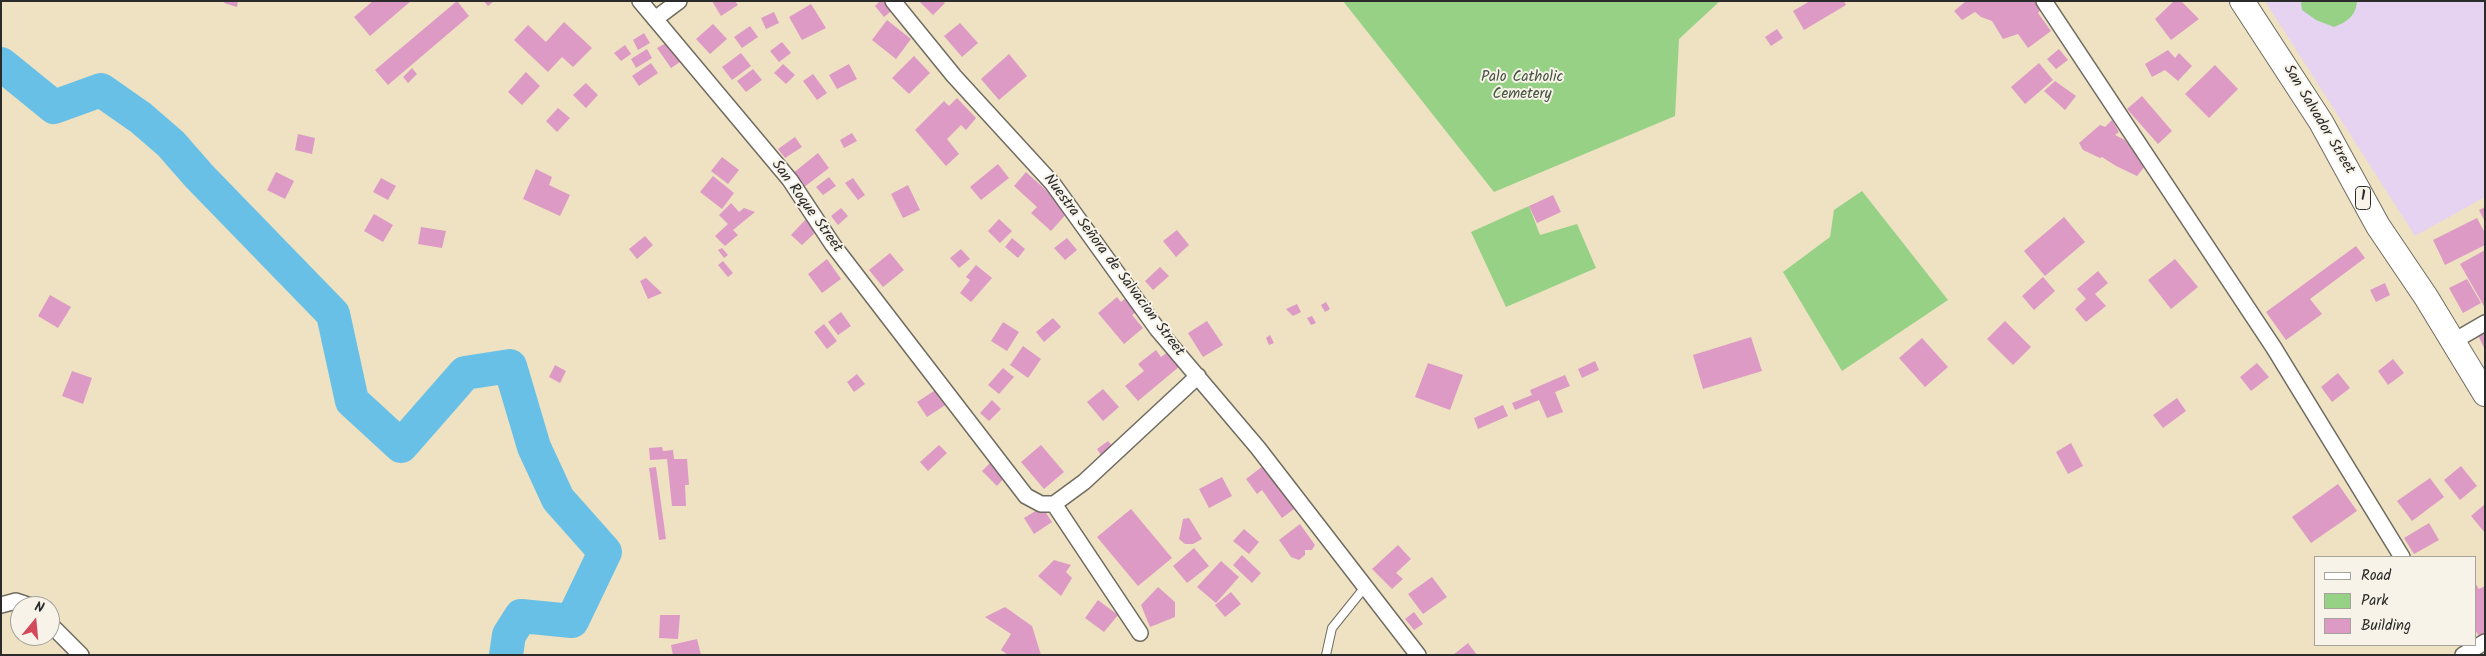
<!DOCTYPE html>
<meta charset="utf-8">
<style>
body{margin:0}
#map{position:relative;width:2486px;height:656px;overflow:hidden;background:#eee2c3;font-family:Kalam,sans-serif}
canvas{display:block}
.frame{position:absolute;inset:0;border:2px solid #2b2b2b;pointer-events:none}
.legend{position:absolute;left:2314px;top:556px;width:162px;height:90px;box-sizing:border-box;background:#f7f3e8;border:1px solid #a5a39c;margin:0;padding:6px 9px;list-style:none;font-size:15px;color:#2b2b2b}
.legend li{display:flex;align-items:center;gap:10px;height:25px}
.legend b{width:25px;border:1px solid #a5a39c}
.north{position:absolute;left:10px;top:596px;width:50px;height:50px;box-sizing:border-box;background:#f7f3e8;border:1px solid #a5a39c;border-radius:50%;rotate:17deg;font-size:14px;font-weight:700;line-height:20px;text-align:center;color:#2b2b2b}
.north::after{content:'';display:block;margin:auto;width:18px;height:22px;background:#d1495b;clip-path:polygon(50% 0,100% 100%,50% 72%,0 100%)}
</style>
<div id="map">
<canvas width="2486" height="656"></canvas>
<div class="frame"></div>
<ul class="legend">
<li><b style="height:6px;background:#fff"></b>Road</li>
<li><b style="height:14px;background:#96d186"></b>Park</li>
<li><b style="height:14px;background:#dd9ac5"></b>Building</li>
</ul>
<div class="north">N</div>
</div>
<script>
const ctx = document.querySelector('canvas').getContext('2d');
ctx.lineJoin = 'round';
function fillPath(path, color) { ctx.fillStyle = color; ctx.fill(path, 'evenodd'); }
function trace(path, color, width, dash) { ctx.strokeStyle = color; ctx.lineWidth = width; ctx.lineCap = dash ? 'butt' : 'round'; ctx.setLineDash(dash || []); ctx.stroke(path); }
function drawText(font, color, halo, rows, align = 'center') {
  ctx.font = font + ' Kalam,sans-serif'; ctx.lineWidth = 4; ctx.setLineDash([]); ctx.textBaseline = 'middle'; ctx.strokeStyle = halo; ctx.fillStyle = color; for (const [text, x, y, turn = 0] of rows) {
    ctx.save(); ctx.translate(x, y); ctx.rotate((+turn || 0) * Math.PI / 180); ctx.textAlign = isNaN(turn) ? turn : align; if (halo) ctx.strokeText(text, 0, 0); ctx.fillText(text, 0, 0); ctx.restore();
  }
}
const built = new Path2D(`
 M2265 1H2485V197L2415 236Z`);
const green = new Path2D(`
 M1343 1H1720L1679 39 1675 116 1494 192Z
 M2304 1H2357C2356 16 2347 22 2334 27L2316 20 2302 10 2301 3Z
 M1862 191 1948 300 1842 371 1783 272 1830 237 1834 210Z
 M1529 206 1540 235 1577 224 1596 268 1506 307 1471 232Z`);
const river = new Path2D(`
 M1 64 54 107 101 90 141 118 171 144 199 176 333 314 352 401 401 446 465 373 510 366 534 447 558 499 605 552 572 621 521 616 509 635 506 655`);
const building = new Path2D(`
 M225 1H238L237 7 224 3Z
 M373 1H411L370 36 354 17Z
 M457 1 469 16 388 85 375 70Z
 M484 1H494L488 6Z
 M712 1H735L738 5 721 16Z
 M880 1H889L895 8 884 17 875 6Z
 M919 1H943L945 3 933 15Z
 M1810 1H1844L1846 5 1804 30 1793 11Z
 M1966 1H2038L2043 7 2038 13 2051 31 2028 48 2018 34 2003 39 1992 21 1981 17 1975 12 1962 20 1954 11Z
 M2174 1H2181L2199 19 2171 40 2155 19Z
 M811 4 826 28 802 40 789 17Z
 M774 12 779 23 766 29 761 18Z
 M887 20 911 39 896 59 872 40Z
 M564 22 592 48 573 67 562 57 548 72 514 40 528 25 546 42Z
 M960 23 978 43 962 57 944 36Z
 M713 24 727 39 710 54 696 39Z
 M750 26 758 37 742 48 734 37Z
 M1777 29 1783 38 1771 46 1765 37Z
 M644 33 650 43 638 50 633 40Z
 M668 42 680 62 671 68 657 48Z
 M782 42 791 53 779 62 770 51Z
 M625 45 631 54 621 61 614 53Z
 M647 49 652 58 636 68 631 59Z
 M2059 49 2068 60 2056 69 2047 59Z
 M2168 50 2175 58 2179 53 2192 66 2178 81 2165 70 2152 77 2145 64Z
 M741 53 751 66 732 80 722 67Z
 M1009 54 1027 76 999 100 981 79Z
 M914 56 930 73 909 94 892 78Z
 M651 63 658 73 639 86 632 76Z
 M2039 63 2053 80 2025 104 2011 87Z
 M783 64 795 75 786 84 774 73Z
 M849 64 857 79 837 89 829 75Z
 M2215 65 2238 89 2209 118 2185 94Z
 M412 68 417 74 408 83 403 77Z
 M753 69 762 80 746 92 737 81Z
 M526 72 540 86 522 105 508 92Z
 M813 74 827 93 817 100 803 81Z
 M2055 81 2076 96 2065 110 2044 91Z
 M586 83 598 95 586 108 573 95Z
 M2142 96 2172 131 2158 144 2127 109Z
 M957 98 976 118 966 130 961 125 947 139 959 154 946 166 915 130 944 101 949 106Z
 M558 108 570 118 557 132 546 121Z
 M2112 120 2119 132 2115 135 2125 140 2145 166 2137 176 2116 166 2102 157 2100 158 2083 150 2079 143 2100 125 2105 127Z
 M852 133 857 141 844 148 840 140Z
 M298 134 315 138 312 154 295 150Z
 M795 137 802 147 785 158 778 149Z
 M818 153 829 168 803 188 792 174Z
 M722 157 739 170 728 184 711 171Z
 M998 164 1009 178 981 200 970 187Z
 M536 169 552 177 549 185 570 195 560 216 523 199Z
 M276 172 294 181 285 199 267 190Z
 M1026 172 1069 211 1051 231 1031 213 1037 207 1014 186Z
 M713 176 734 193 722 209 700 192Z
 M829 177 836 186 823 195 816 187Z
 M381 178 396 186 388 200 373 192Z
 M853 178 865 195 858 200 845 183Z
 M908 185 920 210 903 218 891 194Z
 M1553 195 1561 212 1537 223 1529 206Z
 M731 203 739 212 744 208 755 212 733 230 738 235 725 246 715 236 728 224 719 215Z
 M2485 207V222L2479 210Z
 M841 208 848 216 838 225 831 216Z
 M374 214 393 225 383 242 364 231Z
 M2064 217 2085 242 2045 276 2024 251Z
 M2477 218 2485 233V245L2445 265 2433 240Z
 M806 219 816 232 802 245 791 235Z
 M999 219 1012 231 1000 243 988 231Z
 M421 227 446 231 442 248 418 244Z
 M1177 230 1189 245 1176 257 1163 241Z
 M645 236 653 245 637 259 629 249Z
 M1012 238 1025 249 1018 258 1005 247Z
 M1067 238 1077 250 1065 260 1054 248Z
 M2356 246 2365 258 2310 299 2322 314 2286 340 2266 312Z
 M722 248 728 255 724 258 718 250Z
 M961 249 970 259 959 268 950 258Z
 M2485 250V308L2460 264Z
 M890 253 904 270 883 287 869 270Z
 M827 259 841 279 822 293 808 274Z
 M2175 259 2198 287 2171 309 2148 280Z
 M723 261 733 273 728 277 718 265Z
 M976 265 992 278 971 302 960 293 970 280 966 277Z
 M1160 267 1169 276 1153 290 1145 281Z
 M2098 271 2108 283 2095 294 2106 306 2086 322 2075 309 2086 299 2077 289Z
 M2043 277 2055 291 2034 310 2022 296Z
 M646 278 662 293 648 299 640 281Z
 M2467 279 2481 303 2463 313 2449 288Z
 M2385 283 2390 295 2376 302 2370 290Z
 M50 295 71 307 58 328 38 316Z
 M1117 297 1121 302 1127 297 1138 311 1132 315 1143 328 1124 344 1098 313Z
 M1326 302 1330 309 1325 312 1321 305Z
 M1297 304 1301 312 1293 316 1286 309Z
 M841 312 851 326 838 335 828 322Z
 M1312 316 1316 323 1311 325 1307 318Z
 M1053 318 1061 327 1044 342 1036 332Z
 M1207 321 1223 345 1203 357 1188 333Z
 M2005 321 2031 347 2013 365 1987 339Z
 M1003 322 1019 332 1007 351 991 341Z
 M824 324 837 341 827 349 814 332Z
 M2485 326V350L2476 331Z
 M1270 335 1274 343 1269 345 1266 338Z
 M1751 337 1762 371 1703 389 1693 355Z
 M1922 338 1948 367 1925 387 1899 358Z
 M1023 346 1041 359 1028 378 1010 365Z
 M1156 350 1161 357 1168 352 1180 366 1138 401 1125 386 1144 371 1138 364Z
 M2393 359 2404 373 2388 385 2378 371Z
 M1595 361 1599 370 1582 378 1578 369Z
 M1428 363 1463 375 1450 410 1415 397Z
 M2257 363 2269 377 2251 391 2240 377Z
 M555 365 566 371 560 383 549 377Z
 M1003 368 1014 377 999 394 988 385Z
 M72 371 92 378 83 404 62 396Z
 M2338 373 2350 388 2332 402 2321 387Z
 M857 374 865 384 854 392 847 382Z
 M1565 375 1570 386 1555 392 1563 412 1547 418 1539 400 1515 410 1512 403 1532 395 1530 390Z
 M937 389 947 404 927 417 917 402Z
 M1103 389 1119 407 1103 421 1087 402Z
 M2177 398 2186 411 2163 428 2153 415Z
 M992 400 1001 409 989 421 980 413Z
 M1503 405 1508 416 1478 429 1474 418Z
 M1108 441 1113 447 1101 455 1097 449Z
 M2071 443 2083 466 2068 474 2056 452Z
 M939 445 947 453 928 471 920 462Z
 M1041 445 1064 472 1044 489 1021 462Z
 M662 447 663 451 673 450 674 459H687L689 485H685L686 506H672L667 459 650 460 649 448Z
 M990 463 1005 477 997 486 982 471Z
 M1263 466 1294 509 1282 518 1262 490 1257 494 1246 479Z
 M2461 466 2477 486 2460 500 2444 480Z
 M656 467 666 539 659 540 649 468Z
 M1222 477 1232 496 1209 508 1199 489Z
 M2430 478 2444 497 2412 521 2397 501Z
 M2338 484 2357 511 2311 543 2292 517Z
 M2485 504V533L2471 516Z
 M1042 507 1052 522 1034 534 1024 518Z
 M1131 509 1172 558 1138 586 1097 537Z
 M1189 518 1202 539 1193 544H1185L1179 539 1183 519Z
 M2429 523 2439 540 2414 554 2404 538Z
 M1300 524 1315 545 1312 550H1305V555L1299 560 1291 557 1279 540Z
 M1244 529 1259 542 1249 554 1233 541Z
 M1398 545 1411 559 1396 573 1403 579 1392 589 1372 569Z
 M1194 548 1209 566 1187 583 1173 566Z
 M1242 555 1261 573 1252 583 1233 565Z
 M1054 560 1071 565 1066 572 1072 578 1061 596 1038 576Z
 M1221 561 1239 577 1216 603 1197 587Z
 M1432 577 1447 597 1423 614 1408 594Z
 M2475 583 2479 589 2485 586V632L2479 636 2475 630Z
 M1158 587 1175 602V617L1150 627 1141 605Z
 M1231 592 1241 604 1225 617 1215 605Z
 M1098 600 1118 615 1104 632 1085 618Z
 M1005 607 1032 626 1041 655H1008L1001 650 1011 634 985 617Z
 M1414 612 1423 624 1414 630 1405 619Z
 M660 615H680L678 639 659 638Z
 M697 639 701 655H673L671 645Z
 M1468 643 1477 655H1453Z`);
const service = new Path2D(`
 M1326 655 1332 628 1365 587`);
const minor = new Path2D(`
 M640 1 790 180 833 245 1026 496 1041 504H1054L1084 482 1198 376
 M893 1 954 76 1053 184 1158 330 1258 448 1418 655
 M2044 1 2274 348 2402 557
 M655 19 679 1
 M2454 341 2485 323
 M1054 504 1140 633
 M1 605 16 601 31 606
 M50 624 81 655
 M2463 655 2485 642`);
const trunk = new Path2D(`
 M2242 1 2321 122 2378 226 2426 297 2485 394`);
const shields = [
 [2363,198,15]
];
const shieldNames = [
 ["1",2363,198]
];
const parkNames = [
 ["Palo Catholic",1522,78],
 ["Cemetery",1522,95]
];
const streetNames = [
 ["San Salvador Street",2318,120,59],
 ["San Roque Street",806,207,54],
 ["Nuestra Señora de Salvacion Street",1113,266,53]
];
fillPath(built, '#e5d3f1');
fillPath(green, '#96d186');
trace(river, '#69c0e6', 34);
fillPath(building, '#dd9ac5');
trace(service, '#6f6b60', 10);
trace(minor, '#6f6b60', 18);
trace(trunk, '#6f6b60', 26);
trace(service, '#fff', 8);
trace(minor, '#fff', 15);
trace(trunk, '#fff', 24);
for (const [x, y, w] of shields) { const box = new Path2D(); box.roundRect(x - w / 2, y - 11.5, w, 23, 4); ctx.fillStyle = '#f7f3e8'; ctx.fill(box); trace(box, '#2b2b2b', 1); }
drawText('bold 14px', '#2b2b2b', null, shieldNames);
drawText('15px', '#465442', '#f7f3e8', parkNames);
drawText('15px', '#2b2b2b', '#f7f3e8', streetNames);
</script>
